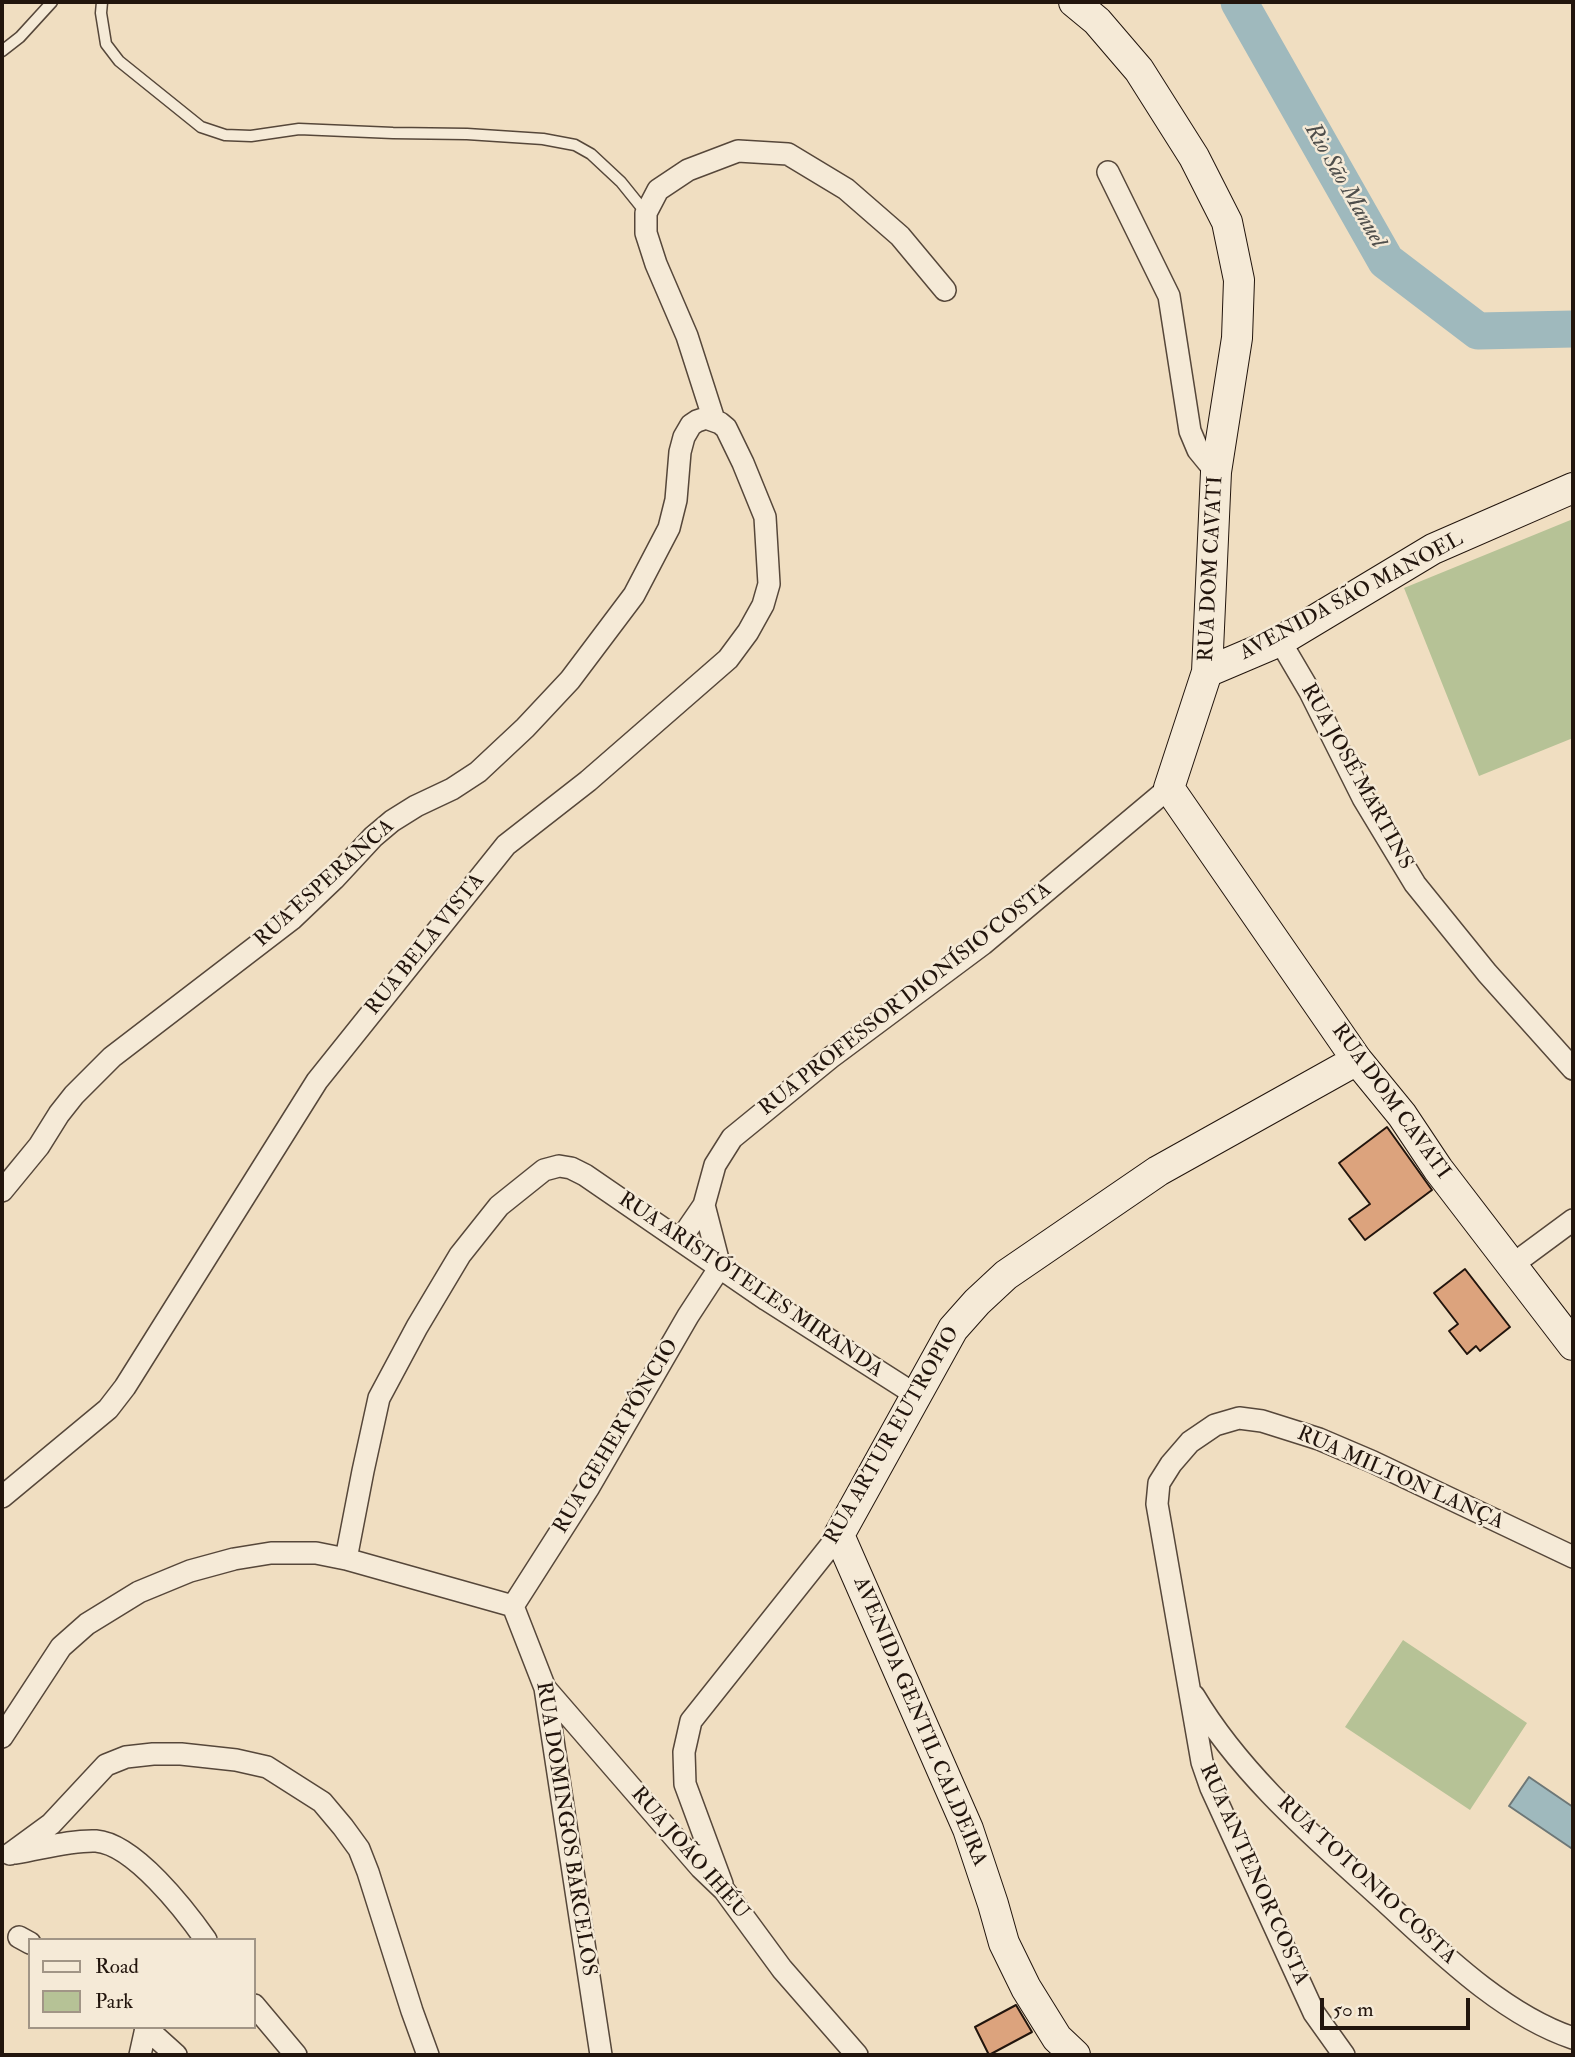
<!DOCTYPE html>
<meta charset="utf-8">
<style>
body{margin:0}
#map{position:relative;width:1575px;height:2057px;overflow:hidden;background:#f0dec1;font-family:"IM FELL Double Pica",serif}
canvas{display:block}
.frame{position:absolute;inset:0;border:4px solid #22150d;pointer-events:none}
.legend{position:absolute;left:28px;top:1938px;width:228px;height:91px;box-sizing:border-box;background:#f5ead7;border:2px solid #a19586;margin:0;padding:9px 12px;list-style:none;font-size:21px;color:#22150d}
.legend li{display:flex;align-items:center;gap:14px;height:35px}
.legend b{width:35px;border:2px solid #a19586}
.scale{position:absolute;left:1320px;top:1998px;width:150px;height:32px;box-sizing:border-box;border:4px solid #22150d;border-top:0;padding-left:9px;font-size:21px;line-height:24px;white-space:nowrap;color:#22150d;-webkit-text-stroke:5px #f5ead7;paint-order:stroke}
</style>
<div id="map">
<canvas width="1575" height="2057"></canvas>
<div class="frame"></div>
<ul class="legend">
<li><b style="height:9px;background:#f5ead7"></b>Road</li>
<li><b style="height:19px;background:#b6c296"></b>Park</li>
</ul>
<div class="scale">50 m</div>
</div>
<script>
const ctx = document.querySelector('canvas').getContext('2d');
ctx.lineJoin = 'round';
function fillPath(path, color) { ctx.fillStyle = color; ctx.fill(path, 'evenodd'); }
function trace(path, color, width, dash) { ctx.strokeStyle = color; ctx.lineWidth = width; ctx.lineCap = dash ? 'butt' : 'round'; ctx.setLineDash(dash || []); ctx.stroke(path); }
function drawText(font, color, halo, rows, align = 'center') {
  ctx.font = font + ' "IM FELL Double Pica",serif'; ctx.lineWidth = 5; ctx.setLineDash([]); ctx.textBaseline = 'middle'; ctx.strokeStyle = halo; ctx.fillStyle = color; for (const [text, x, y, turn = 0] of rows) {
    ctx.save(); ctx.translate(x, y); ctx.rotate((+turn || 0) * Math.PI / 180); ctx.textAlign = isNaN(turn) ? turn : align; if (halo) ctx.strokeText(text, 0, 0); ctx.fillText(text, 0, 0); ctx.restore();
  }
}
const green = new Path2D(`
 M1573 519V738L1479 776 1404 588Z
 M1403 1640 1527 1723 1470 1810 1345 1727Z`);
const water = new Path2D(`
 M1529 1777 1573 1807V1845L1571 1848 1509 1806Z`);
const river = new Path2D(`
 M1239 2 1386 261 1478 331 1573 329`);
const building = new Path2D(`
 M1387 1127 1432 1190 1365 1240 1349 1219 1370 1204 1339 1163Z
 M1465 1269 1510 1327 1480 1351 1476 1346 1467 1354 1449 1331 1458 1324 1434 1293Z
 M1016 2005 1032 2032 989 2055 975 2027Z`);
const lane = new Path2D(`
 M102 2 101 13 106 44 119 61 201 127 225 135 251 136 299 129 393 133 467 134 543 139 575 145 591 154 621 182 646 213
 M2 51 20 37 52 2`);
const street = new Path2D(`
 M1108 172 1169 296 1190 431 1198 450 1216 472
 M714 420 687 336 656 264 646 233V213L658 190 688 170 738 151 788 154 846 189 900 236 945 290
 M1280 641 1310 692 1363 798 1415 884 1487 973 1573 1069
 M2 1191 39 1146 59 1114 74 1095 112 1057 292 919 334 879 373 837 392 821 416 806 452 789 478 772 525 728 570 680 634 595 669 528 676 500 680 452 684 437 691 425 697 421 706 418 720 423 726 428 743 463 765 517 769 584 763 605 748 632 728 659 588 781 506 845 317 1081 125 1387 108 1409 2 1497
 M680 1240 704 1205 715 1165 732 1138 830 1058 983 944 1169 788
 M1512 1265 1573 1220
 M346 1559 363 1471 379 1398 417 1327 460 1255 499 1206 544 1170 559 1166 571 1168 585 1175 767 1300 916 1395
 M513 1606 589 1487 688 1316 720 1267 704 1205
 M513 1606 545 1688 601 2055
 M545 1688 701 1868 724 1890 782 1969 857 2055
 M1194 1696C1241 1775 1314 1837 1381 1898 1436 1948 1501 2014 1573 2038
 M2 1737 61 1647 87 1624 139 1592 190 1571 234 1559 271 1553H316L346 1559 513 1606
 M16 1853C41 1849 70 1840 96 1841 134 1844 185 1910 206 1940
 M10 1854 51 1824 106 1765 126 1757 153 1754H181L236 1760 267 1767 322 1802 343 1827 359 1849 368 1872 412 2011 428 2055
 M722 1884 685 1784 684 1752 691 1721 839 1535
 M19 1937 30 1943
 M254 2005 296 2055
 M145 2027 176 2055
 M140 2055 146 2028
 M1344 2055 1314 2013 1211 1788 1202 1762 1157 1504 1159 1483 1171 1464 1190 1442 1215 1425 1239 1418 1262 1421 1319 1439 1373 1462 1573 1557`);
const secondary = new Path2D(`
 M1074 2 1097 21 1139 70 1194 157 1227 222 1239 280 1237 338 1216 472 1207 672 1169 788 1357 1060 1402 1115 1438 1169 1573 1345
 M1207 672 1280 641 1433 549 1573 488
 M1075 2055 1057 2038 1026 1988 1004 1943 993 1904 968 1829 839 1535 953 1329 977 1302 1006 1275 1158 1171 1357 1060`);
const streetNames = [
 ["RUA DOM CAVATI",1212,569,-87],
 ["AVENIDA SÃO MANOEL",1352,597,-28],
 ["RUA JOSÉ MARTINS",1356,777,61],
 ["RUA ESPERANCA",325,884,-42],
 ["RUA BELA VISTA",426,945,-51],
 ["RUA PROFESSOR DIONÍSIO COSTA",906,1000,-38],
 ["RUA DOM CAVATI",1390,1102,54],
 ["RUA ARISTÓTELES MIRANDA",750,1286,34],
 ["RUA ARTUR EUTROPIO",893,1436,-60],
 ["RUA GEHER PÔNCIO",617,1437,-59],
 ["RUA MILTON LANÇA",1400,1479,24],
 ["AVENIDA GENTIL CALDEIRA",919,1722,67],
 ["RUA DOMINGOS BARCELOS",565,1829,81],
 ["RUA JOÃO IHÉU",689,1854,49],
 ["RUA ANTENOR COSTA",1253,1875,66],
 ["RUA TOTONIO COSTA",1366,1881,43]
];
const waterNames = [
 ["Rio São Manuel",1344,186,60]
];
fillPath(green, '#b6c296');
fillPath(water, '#9fb9bd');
trace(water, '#6d7777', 2);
trace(river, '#9fb9bd', 37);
fillPath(building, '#dca37d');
trace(building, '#22150d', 2);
trace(lane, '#56473a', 13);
trace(street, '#56473a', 24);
trace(secondary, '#22150d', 32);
trace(lane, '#f5ead7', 10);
trace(street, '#f5ead7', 21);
trace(secondary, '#f5ead7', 30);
drawText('21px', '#22150d', '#f5ead7', streetNames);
drawText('italic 23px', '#4e4e4b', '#f5ead7', waterNames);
</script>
